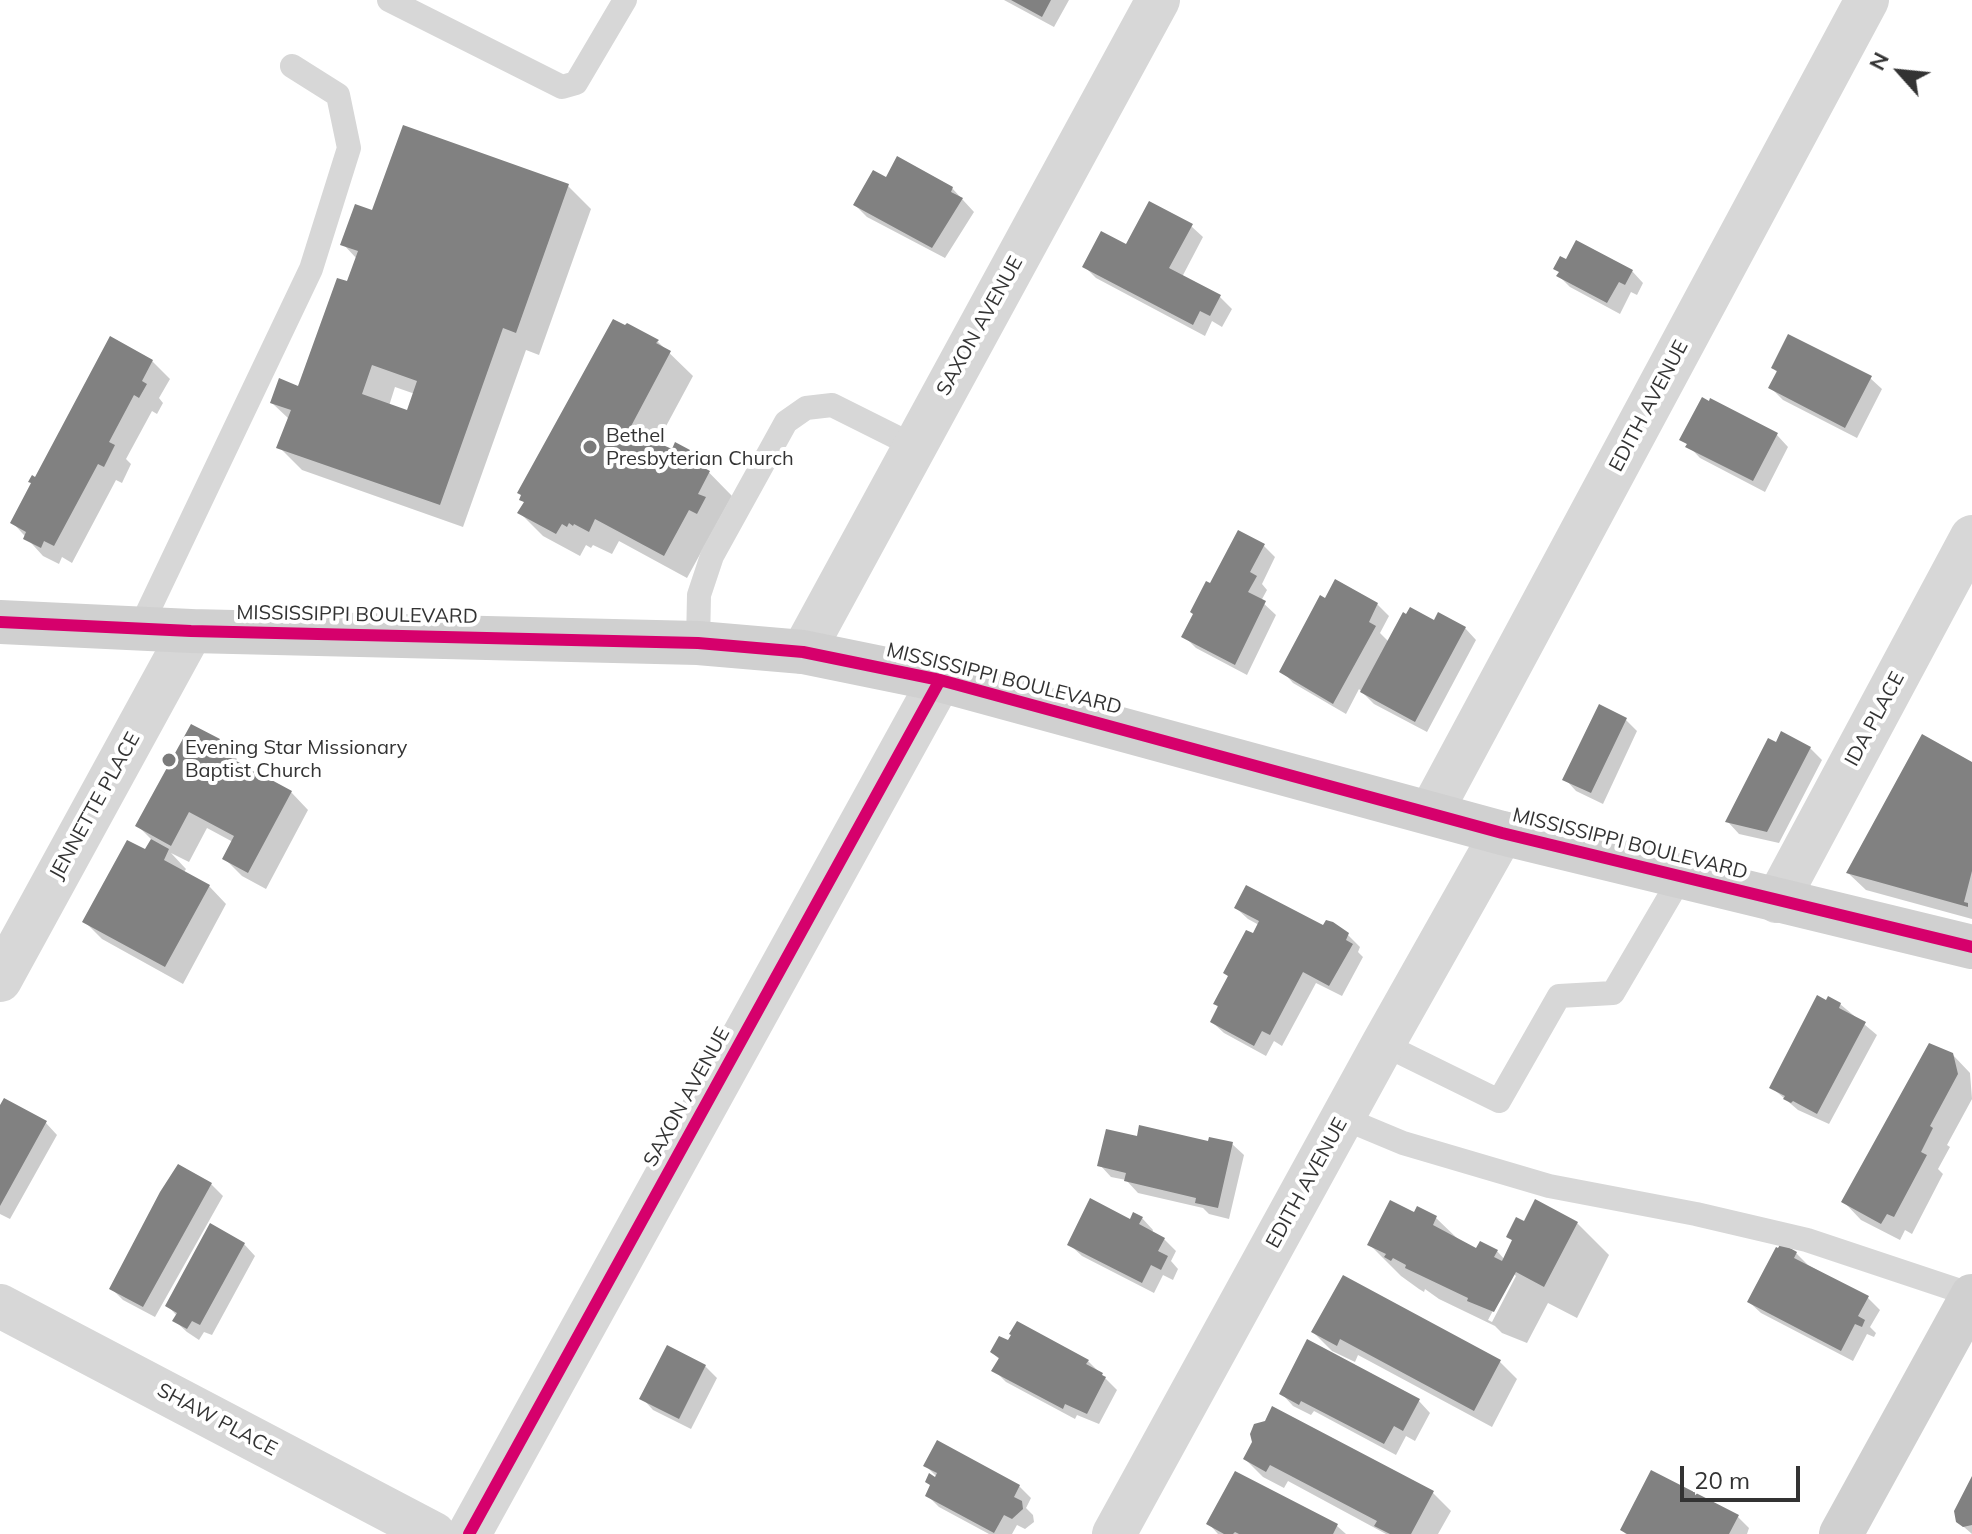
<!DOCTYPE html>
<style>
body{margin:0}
#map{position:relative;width:1972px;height:1534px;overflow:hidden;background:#fff;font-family:Mulish,sans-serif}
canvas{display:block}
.north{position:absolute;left:1860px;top:32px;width:80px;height:80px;-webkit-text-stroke:6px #fff;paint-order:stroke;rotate:297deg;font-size:22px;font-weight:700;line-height:32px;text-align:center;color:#333}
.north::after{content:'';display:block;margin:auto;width:28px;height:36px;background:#333;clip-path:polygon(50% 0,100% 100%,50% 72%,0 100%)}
.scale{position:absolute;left:1680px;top:1466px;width:120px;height:36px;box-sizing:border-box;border:4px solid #333;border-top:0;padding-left:10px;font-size:24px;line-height:28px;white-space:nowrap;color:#333;-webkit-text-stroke:6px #fff;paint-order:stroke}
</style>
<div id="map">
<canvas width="1972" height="1534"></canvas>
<div class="north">N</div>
<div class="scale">20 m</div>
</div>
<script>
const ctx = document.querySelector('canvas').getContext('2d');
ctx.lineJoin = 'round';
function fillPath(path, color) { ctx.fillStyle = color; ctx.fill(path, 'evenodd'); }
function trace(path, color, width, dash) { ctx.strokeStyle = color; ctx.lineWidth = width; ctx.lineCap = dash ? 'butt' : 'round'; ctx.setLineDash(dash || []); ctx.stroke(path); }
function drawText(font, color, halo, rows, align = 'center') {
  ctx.font = font + ' Mulish,sans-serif'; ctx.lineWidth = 8; ctx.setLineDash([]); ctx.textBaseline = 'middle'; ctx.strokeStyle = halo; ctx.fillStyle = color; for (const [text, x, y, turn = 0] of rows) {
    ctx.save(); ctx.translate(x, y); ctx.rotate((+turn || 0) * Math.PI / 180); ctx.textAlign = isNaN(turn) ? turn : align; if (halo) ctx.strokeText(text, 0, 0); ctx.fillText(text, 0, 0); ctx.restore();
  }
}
const shadow = new Path2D(`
 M1004 0H1069L1054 27Z
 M886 179 952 188 974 212 945 258 867 217 855 205Z
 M568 186 591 209 539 355 526 350 463 527 302 470 279 447 289 419 272 403 300 388 357 259 343 244 373 213ZM395 387 415 394 408 412 389 406Z
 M1191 226 1203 237 1182 277 1220 297 1232 309 1222 327 1212 321 1205 336 1096 278 1085 267 1127 247Z
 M1632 271 1643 283 1637 295 1631 292 1620 314 1570 287 1559 276Z
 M628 325 658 342 693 376 657 443 672 452H689L732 496 687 578 619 541 612 554 593 545 591 548 586 545 580 556 543 536 520 513 525 503 521 499Z
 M152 361 170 379 159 398 163 403 157 414 152 411 126 459 131 464 122 483 116 480 72 563 62 557 59 564 43 556 13 523 36 479Z
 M1773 368 1870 378 1882 389 1857 438 1783 400 1771 388 1778 373Z
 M1777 435 1788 447 1765 492 1700 458 1682 439Z
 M1264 546 1275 557 1262 584 1267 590 1261 601 1276 615 1247 675 1196 648 1184 636 1211 586Z
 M1377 604 1389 616 1380 633 1389 642 1435 623 1465 628 1476 640 1427 732 1374 704 1359 689 1346 714 1293 683 1282 671Z
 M1626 720 1637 731 1603 804 1576 791 1565 779Z
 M192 727 219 741 237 759 235 762 291 792 308 810 266 889 242 876 224 858 233 842 207 828 189 862 171 853 186 869 184 872 209 886 226 904 183 984 102 939 85 922 146 852 153 841 138 826Z
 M1810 748 1822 760 1779 843 1739 834 1728 822Z
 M1972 764V919L1866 890 1848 873Z
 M1236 908 1324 928 1326 923 1348 935 1360 947 1358 952 1363 957 1342 996 1316 983 1282 1046 1274 1041 1266 1056 1224 1033 1212 1022 1219 1008 1215 1004 1259 925 1248 919Z
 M1827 1002 1840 1004 1877 1035 1829 1124 1798 1110 1771 1087Z
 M1952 1054 1970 1073 1972 1099 1947 1145 1950 1147 1938 1169 1943 1174 1912 1234 1905 1230 1900 1240 1861 1220 1844 1202Z
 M0 1109 46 1123 57 1135 10 1219 0 1214Z
 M1210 1144H1232L1244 1155 1229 1219 1209 1214 1203 1208 1138 1193 1126 1180 1111 1177 1100 1165Z
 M211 1184 223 1196 155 1317 123 1300 111 1288Z
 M1418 1208 1436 1218 1460 1241 1477 1251H1497L1505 1260 1514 1242 1508 1237 1525 1224 1577 1223 1609 1255 1577 1318 1548 1303 1527 1343 1502 1333 1495 1326 1439 1299 1425 1289 1424 1292 1419 1289 1401 1276 1369 1244 1415 1215ZM1513 1273 1516 1276 1492 1322 1488 1320Z
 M1142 1218 1153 1230 1152 1233 1164 1239 1176 1251 1171 1261 1178 1269 1173 1280 1163 1275 1154 1293 1082 1256 1070 1245Z
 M244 1244 255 1256 212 1335 204 1332 199 1340 187 1332 175 1321 177 1316 168 1306Z
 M1796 1253 1808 1265 1868 1298 1880 1310 1870 1327 1876 1333 1874 1337 1867 1334 1853 1361 1761 1313 1749 1302Z
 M1313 1332 1500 1362 1517 1379 1492 1427 1358 1355 1355 1362 1332 1351Z
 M992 1352 1088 1361 1117 1390 1099 1424 1077 1415 1075 1419 1006 1382 994 1370 1000 1360Z
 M705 1366 717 1378 691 1429 653 1410 642 1398Z
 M1282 1394 1419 1401 1430 1413 1415 1441 1406 1436 1396 1455 1314 1411 1311 1415 1293 1406Z
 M1245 1459 1433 1493 1451 1511 1438 1534H1386L1288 1481 1284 1488 1263 1477Z
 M925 1465 1019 1486 1031 1498 1026 1508 1033 1515 1034 1522 1025 1529 1017 1525 1012 1534H989L939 1507 927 1495 940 1480Z
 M1236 1473 1337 1526 1346 1534H1218L1209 1524Z
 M1972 1480V1534L1957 1521Z
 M1738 1517 1749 1528 1747 1534H1626L1622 1530Z`);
const building = new Path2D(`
 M1011 0H1051L1042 17Z
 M403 125 569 184 516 333 503 328 440 505 276 448 291 410 270 403 279 378 298 386 337 278 347 281 358 251 340 245 355 204 372 210ZM372 365 417 381 407 410 362 394Z
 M897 156 953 187 951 192 963 198 932 248 853 205 873 170 886 177Z
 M1149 201 1193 224 1169 268 1221 295 1210 316 1200 311 1193 325 1082 267 1101 231 1126 244Z
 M1576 240 1633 270 1625 285 1619 282 1607 303 1556 276 1559 272 1553 269 1560 256 1566 259Z
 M613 319 625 325 627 323 659 340 656 343 671 351 629 430 672 449 675 442 690 450 685 458 710 471 698 494 706 497 697 514 689 510 664 556 595 519 589 532 574 524 573 526 569 523 567 527 562 524 556 534 517 513 524 502 519 500 521 495 517 493Z
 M1788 334 1872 376 1845 428 1768 388 1777 371 1771 368Z
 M110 336 153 360 142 381 147 384 139 398 134 395 109 442 115 445 104 467 98 464 54 546 44 541 41 548 23 539 26 532 10 523 31 483 28 482 32 475 35 477Z
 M1702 397 1709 401 1710 398 1778 433 1753 481 1685 447 1687 444 1679 440Z
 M1238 530 1265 544 1250 572 1257 576 1248 592 1266 601 1235 665 1181 637 1193 614 1190 612 1206 581 1210 583Z
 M1335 579 1378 603 1369 622 1376 626 1333 704 1279 672 1320 595 1325 598Z
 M1410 607 1434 620 1438 612 1466 627 1415 722 1360 692 1403 612 1406 614Z
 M1599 704 1627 718 1591 793 1562 780Z
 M191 724 220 739 214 749 292 791 248 873 222 859 234 836 189 812 171 846 135 826Z
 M1781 731 1811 747 1767 832 1725 822 1768 738 1776 742Z
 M1922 734 1972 762V871L1964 902 1968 903V907L1846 873Z
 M151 839 169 849 164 860 210 885 165 967 82 922 127 840 145 849Z
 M1246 885 1323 925 1326 920 1333 922 1349 933 1346 940 1353 944 1329 986 1303 972 1270 1035 1262 1031 1254 1046 1210 1022 1218 1006 1213 1004 1228 976 1223 973 1246 930 1253 933 1259 921 1234 908Z
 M1817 995 1826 1000 1828 996 1841 1003 1839 1008 1866 1022 1817 1114 1793 1101 1791 1103 1783 1099 1785 1096 1769 1088Z
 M1929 1043 1953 1053 1958 1074 1930 1126 1933 1128 1921 1152 1927 1155 1894 1217 1887 1214 1881 1224 1841 1202Z
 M4 1098 47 1121 0 1206V1105Z
 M1139 1125 1208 1141 1209 1137 1233 1142 1218 1208 1195 1203 1196 1198 1124 1181 1126 1173 1097 1166 1106 1129 1137 1136Z
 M178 1164 212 1183 143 1307 109 1289 160 1192Z
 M1090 1198 1130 1219 1133 1212 1143 1217 1139 1224 1165 1238 1158 1251 1168 1256 1161 1270 1151 1265 1142 1283 1067 1245Z
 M1535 1199 1578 1222 1544 1287 1516 1272 1494 1312 1467 1301 1468 1298 1405 1268 1406 1265 1393 1258 1391 1261 1384 1257 1386 1254 1367 1245 1390 1200 1414 1212 1417 1206 1437 1216 1433 1225 1476 1248 1480 1241 1498 1250 1494 1257 1502 1261 1512 1240 1506 1237 1516 1217 1524 1221Z
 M210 1223 245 1243 200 1325 192 1321 187 1329 172 1321 177 1313 165 1306Z
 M1781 1243 1797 1252 1794 1258 1869 1296 1858 1316 1865 1320 1862 1327 1855 1324 1841 1351 1747 1302 1776 1247 1778 1248Z
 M1343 1275 1501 1360 1474 1411 1340 1339 1337 1346 1311 1332Z
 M1017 1321 1089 1360 1086 1364 1103 1373 1102 1375 1106 1377 1087 1414 1065 1404 1063 1409 991 1371 999 1358 990 1352 999 1336 1008 1340 1011 1335 1009 1334Z
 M1307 1339 1420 1399 1403 1431 1394 1426 1384 1444 1301 1401 1299 1405 1279 1394Z
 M667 1345 706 1365 679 1419 639 1399Z
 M1272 1406 1434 1491 1411 1534H1390L1374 1526 1377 1521 1270 1465 1266 1472 1243 1459 1252 1442 1250 1434 1254 1424 1265 1421Z
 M937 1440 1020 1485 1014 1497 1022 1501 1023 1509 1012 1519 1004 1515 994 1533 925 1496 930 1485 925 1482 929 1473 935 1477 937 1473 923 1466Z
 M1651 1470 1739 1515 1729 1534H1627L1620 1530Z
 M1235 1471 1338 1524 1333 1534H1239L1235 1532 1233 1534H1224L1206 1524Z
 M1972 1476V1525L1963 1527 1956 1522 1954 1511Z`);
const service = new Path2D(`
 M389 0 562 87 576 83 625 0
 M140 628 311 269 349 148 338 95 292 66
 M698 643 699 595 712 556 786 422 806 408 832 405 914 446
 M1383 1044 1499 1101 1559 996 1613 993 1681 877
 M1343 1118 1403 1143 1549 1186 1696 1214 1807 1240 1972 1295`);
const minor = new Path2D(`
 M803 652 1158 0
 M1431 812 1867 0
 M1777 901 1972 537
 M0 980 191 631
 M0 1306 434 1534
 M469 1534 940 680
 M1114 1534 1383 1044 1502 833`);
const secondary = new Path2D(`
 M0 622 191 631 698 643 803 652 940 680 1502 833 1972 947
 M1841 1534 1972 1296`);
const cycleway = new Path2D(`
 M0 622 191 631 698 643 803 652 940 680 1502 833 1972 947
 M469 1534 940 680`);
const markers = [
 [590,447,8,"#7a7a7a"],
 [169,760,8,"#7a7a7a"]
];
const streetNames = [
 ["SAXON AVENUE",980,326,-61],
 ["EDITH AVENUE",1649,406,-62],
 ["MISSISSIPPI BOULEVARD",357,615,1],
 ["MISSISSIPPI BOULEVARD",1004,679,14],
 ["IDA PLACE",1875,719,-62],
 ["JENNETTE PLACE",95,806,-61],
 ["MISSISSIPPI BOULEVARD",1630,844,14],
 ["SAXON AVENUE",687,1097,-61],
 ["EDITH AVENUE",1307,1183,-61],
 ["SHAW PLACE",217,1420,28]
];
const poiNames = [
 ["Bethel",606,436],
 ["Presbyterian Church",606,459],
 ["Evening Star Missionary",185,748],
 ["Baptist Church",185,771]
];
fillPath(shadow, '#0003');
fillPath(building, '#818181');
trace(service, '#d7d7d7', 24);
trace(minor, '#d7d7d7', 44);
trace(secondary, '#d0d0d0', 44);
trace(cycleway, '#d6006c', 12);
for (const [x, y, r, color] of markers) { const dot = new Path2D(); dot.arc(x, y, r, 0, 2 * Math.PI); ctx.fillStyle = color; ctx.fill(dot); trace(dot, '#fff', 3); }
drawText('20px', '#333', '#fff', streetNames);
drawText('20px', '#333', '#fff', poiNames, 'left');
</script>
